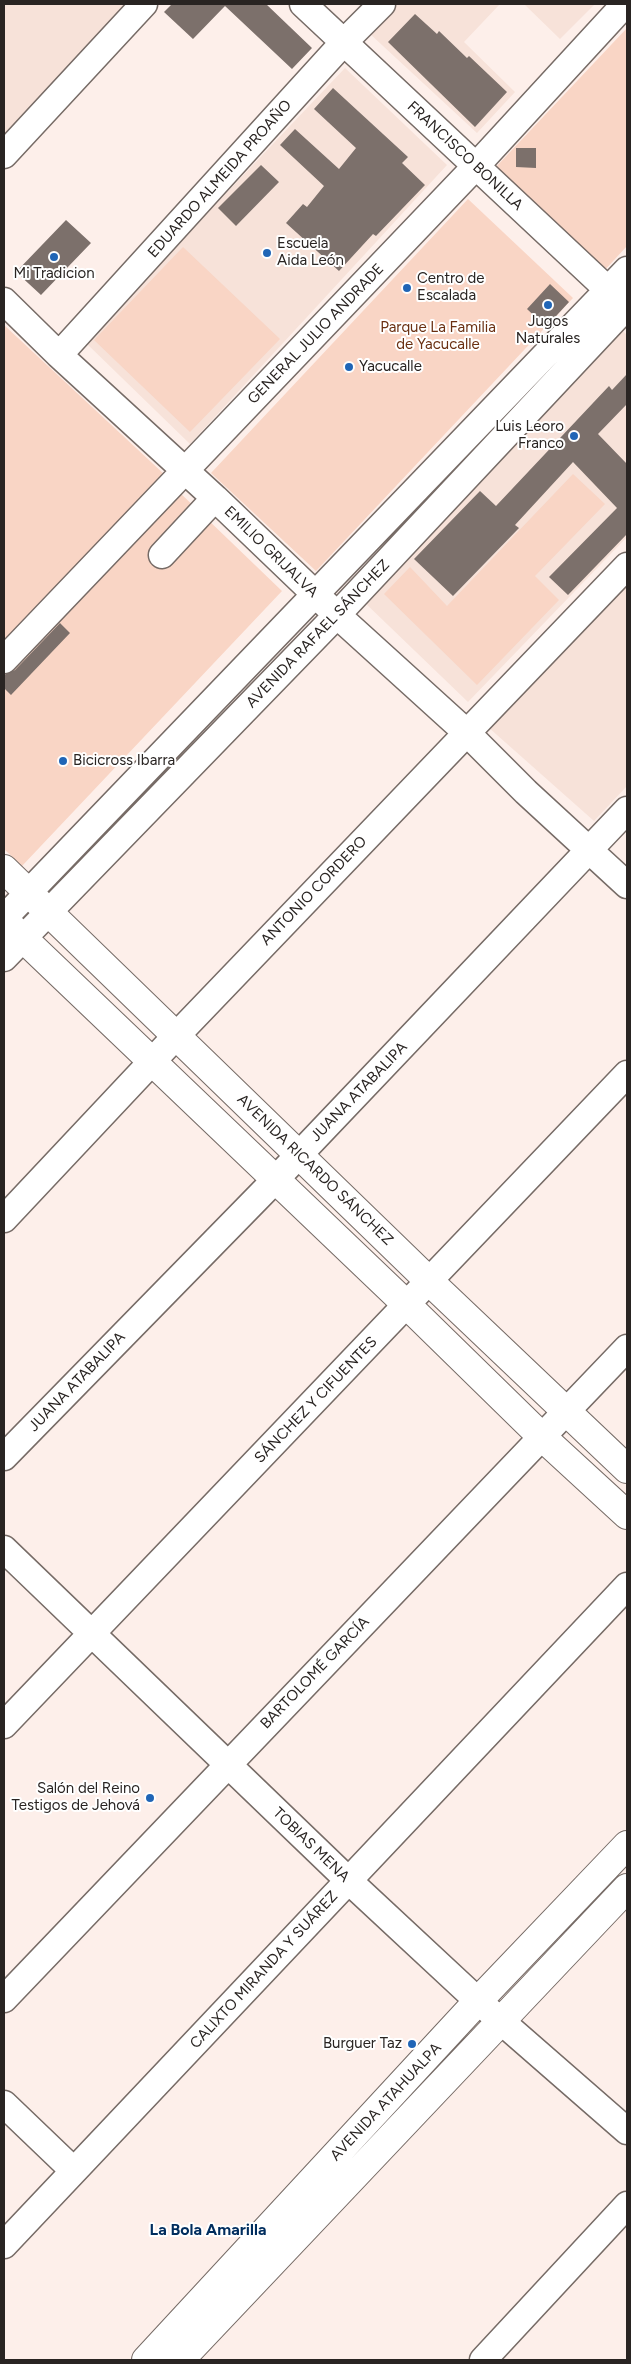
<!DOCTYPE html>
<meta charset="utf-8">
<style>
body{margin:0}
#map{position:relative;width:631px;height:2364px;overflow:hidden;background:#fdefea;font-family:Figtree,sans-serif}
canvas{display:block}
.frame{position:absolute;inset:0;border:5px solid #292422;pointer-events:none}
</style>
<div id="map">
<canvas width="631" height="2364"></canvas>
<div class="frame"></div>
</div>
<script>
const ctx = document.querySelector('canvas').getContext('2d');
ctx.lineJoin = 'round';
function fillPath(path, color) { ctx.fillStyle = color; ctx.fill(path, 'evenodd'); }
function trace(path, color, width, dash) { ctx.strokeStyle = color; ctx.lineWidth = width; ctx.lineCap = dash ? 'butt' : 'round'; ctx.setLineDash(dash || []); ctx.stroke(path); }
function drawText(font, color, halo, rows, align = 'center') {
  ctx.font = font + ' Figtree,sans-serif'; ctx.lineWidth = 4; ctx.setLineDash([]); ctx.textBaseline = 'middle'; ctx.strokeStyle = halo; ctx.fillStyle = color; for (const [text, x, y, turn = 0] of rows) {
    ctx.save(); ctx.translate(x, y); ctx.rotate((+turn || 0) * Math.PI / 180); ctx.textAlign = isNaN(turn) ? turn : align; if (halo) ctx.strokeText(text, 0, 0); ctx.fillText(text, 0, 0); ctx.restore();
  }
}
const built = new Path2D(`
 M4 4H127L4 135Z
 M397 4H500L464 42 515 92 477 133 369 33Z
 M524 4H595L560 39Z
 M345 68 447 165 190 444 85 342Z
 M622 330 627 335V537L468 702 362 600Z
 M627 582V786L594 821 488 727Z`);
const green = new Path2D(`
 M627 28V246L603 272 494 169Z
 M468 199 573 298 316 571 211 473Z
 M183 247 280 339 190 432 94 340Z
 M4 325 165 475 4 641Z
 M573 474 605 504 535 576 559 600 477 685 384 594 410 567 447 606Z
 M177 490 282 591 22 866 4 849V673Z`);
const building = new Path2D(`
 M172 4H266L312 48 292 69 225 6 193 39 164 12Z
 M415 14 437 34 439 31 467 58 469 56 507 92 475 127 388 42Z
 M333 88 408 157 402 163 425 185 376 236 373 234 339 271 286 223 303 204 307 207 324 186 280 145 295 129 339 169 356 148 314 109Z
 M516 148H536V168L516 167Z
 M261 165 279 182 236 226 218 208Z
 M66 220 91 243 41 295 16 272Z
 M550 284 569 302 546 327 527 309Z
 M627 374V404L598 434 627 464V534L568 595 549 577 617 508 573 462 515 525 519 528 453 596 414 559 480 491 496 506 609 386 612 390Z
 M60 623 70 633 11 695 4 688V675L15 670Z`);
const minor = new Path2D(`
 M303 4 621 302
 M4 155 144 4
 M4 301 59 355 215 498 337 615 466 732 526 792 627 885
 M59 355 344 42 382 4
 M162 555 215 498
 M4 660 476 166 625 4
 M4 918 627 270
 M4 958 337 615 627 306
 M4 1219 176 1036 627 566
 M4 1457 275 1180 627 810
 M4 1549 349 1881 478 2001 627 2131
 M4 1725 627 1074
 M4 1999 627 1348
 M4 2104 74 2171
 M4 2245 627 1586
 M483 2360 627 2205`);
const major = new Path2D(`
 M4 869 428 1280 627 1469
 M4 920 407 1305 541 1436 627 1515
 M146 2360 478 2001 627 1845
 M180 2360 627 1888`);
const markers = [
 [267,253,5,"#2065b6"],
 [54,257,5,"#2065b6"],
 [407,288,5,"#2065b6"],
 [548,305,5,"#2065b6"],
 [349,367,5,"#2065b6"],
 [574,436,5,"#2065b6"],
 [63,761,5,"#2065b6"],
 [150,1798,5,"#2065b6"],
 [412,2044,5,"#2065b6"]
];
const streetNames = [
 ["FRANCISCO BONILLA",465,156,43],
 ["EDUARDO ALMEIDA PROAÑO",220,179,-48],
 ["GENERAL JULIO ANDRADE",316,334,-46],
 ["EMILIO GRIJALVA",271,552,44],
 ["AVENIDA RAFAEL SÁNCHEZ",318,634,-46],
 ["ANTONIO CORDERO",314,891,-46],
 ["JUANA ATABALIPA",359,1092,-46],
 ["AVENIDA RICARDO SÁNCHEZ",315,1170,44],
 ["JUANA ATABALIPA",77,1382,-46],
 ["SÁNCHEZ Y CIFUENTES",316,1400,-46],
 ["BARTOLOMÉ GARCÍA",315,1673,-46],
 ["TOBIAS MENA",311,1845,44],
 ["CALIXTO MIRANDA Y SUÁREZ",264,1970,-47],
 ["AVENIDA ATAHUALPA",386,2102,-47]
];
const poiNames = [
 ["Escuela",277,244],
 ["Aida León",277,261],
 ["Mi Tradicion",54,274,"center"],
 ["Centro de",417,279],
 ["Escalada",417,296],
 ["Jugos",548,322,"center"],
 ["Naturales",548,339,"center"],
 ["Yacucalle",359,367],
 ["Luis Leoro",564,427,"right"],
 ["Franco",564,444,"right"],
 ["Bicicross Ibarra",73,761],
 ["Salón del Reino",140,1789,"right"],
 ["Testigos de Jehová",140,1806,"right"],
 ["Burguer Taz",402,2044,"right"]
];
const parkNames = [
 ["Parque La Familia",438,328],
 ["de Yacucalle",438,345]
];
const neighbourhoodNames = [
 ["La Bola Amarilla",208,2230]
];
fillPath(built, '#f7e2d9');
fillPath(green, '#f9d5c5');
fillPath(building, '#7c706b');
trace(minor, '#766b66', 29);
trace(major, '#766b66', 30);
trace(minor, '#fff', 26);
trace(major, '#fff', 28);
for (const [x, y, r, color] of markers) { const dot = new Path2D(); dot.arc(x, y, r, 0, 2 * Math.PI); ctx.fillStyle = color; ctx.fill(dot); trace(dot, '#fff', 2); }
drawText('15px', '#292422', '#fff', streetNames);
drawText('15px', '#292422', '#fff', poiNames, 'left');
drawText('15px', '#6a3012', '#fff', parkNames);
drawText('bold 16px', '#002d5e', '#fff', neighbourhoodNames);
</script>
